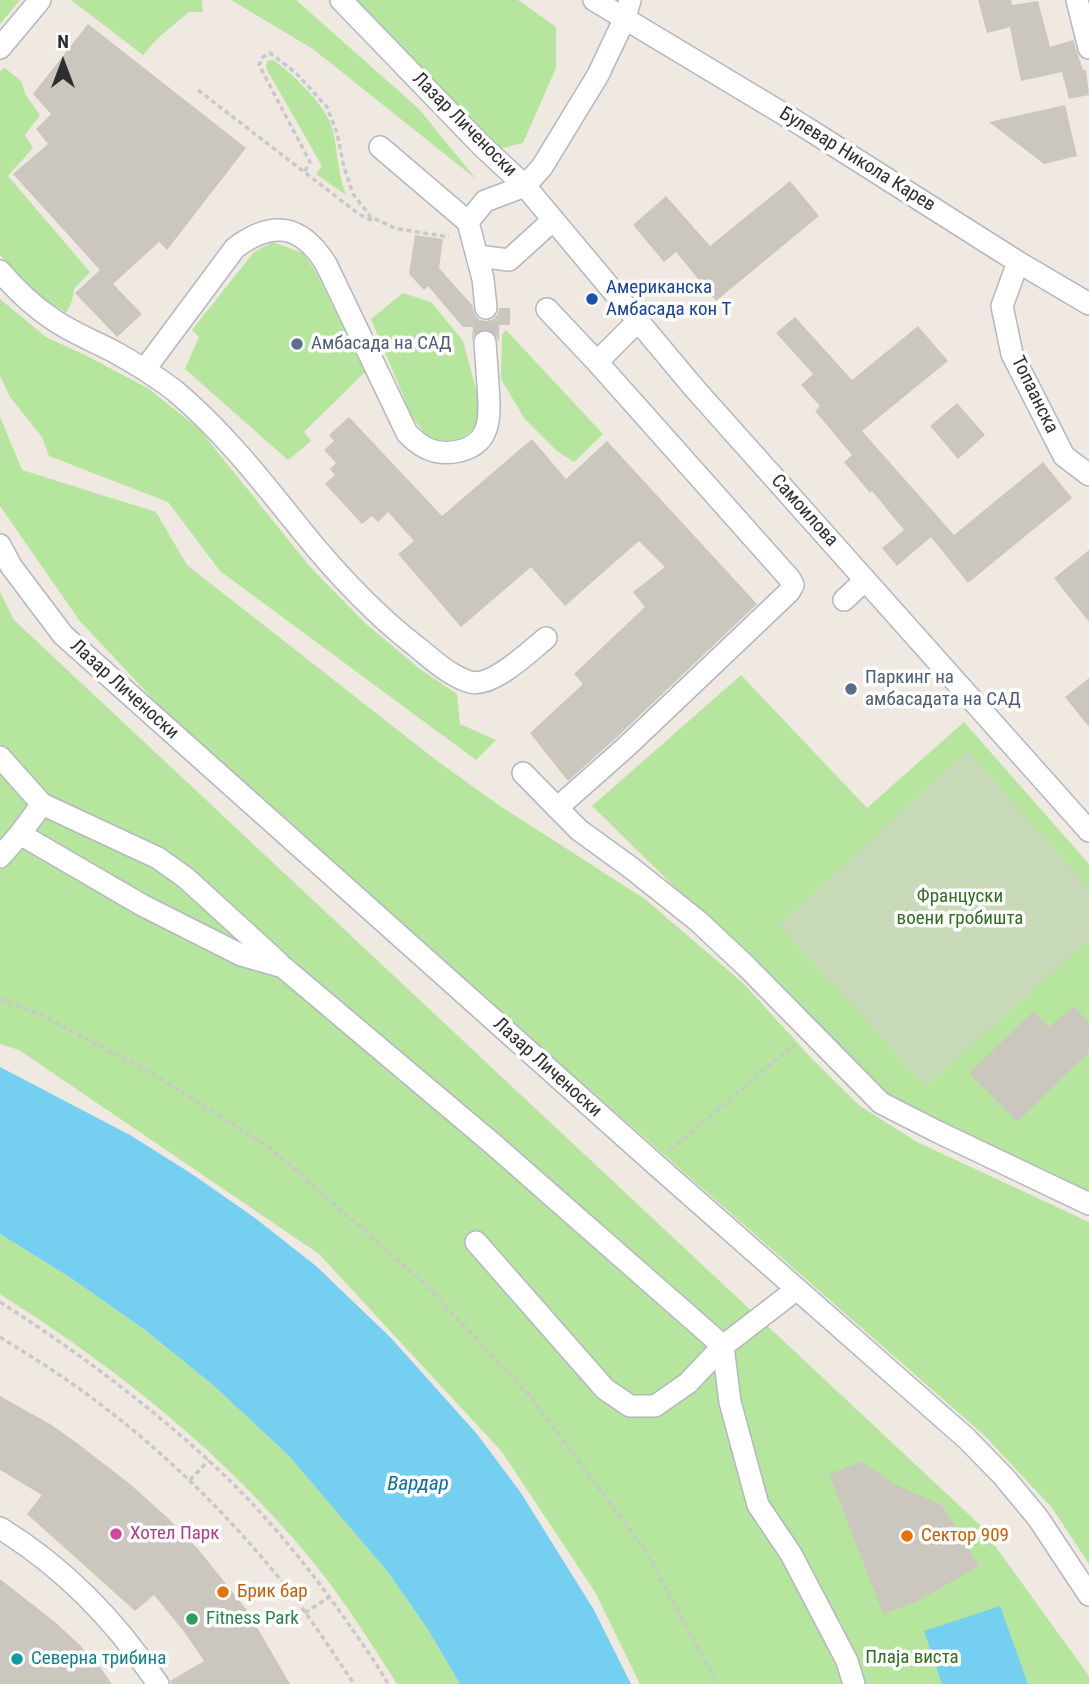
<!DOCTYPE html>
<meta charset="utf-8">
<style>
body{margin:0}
#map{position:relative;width:1089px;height:1684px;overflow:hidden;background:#efe9e1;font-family:"Roboto Condensed",sans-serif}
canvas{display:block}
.north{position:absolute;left:28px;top:28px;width:70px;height:70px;-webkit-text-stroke:5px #fff;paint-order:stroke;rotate:0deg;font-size:19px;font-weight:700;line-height:28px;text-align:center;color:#2e2e2e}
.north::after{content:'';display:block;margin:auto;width:24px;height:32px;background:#2e2e2e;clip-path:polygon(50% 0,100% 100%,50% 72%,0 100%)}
</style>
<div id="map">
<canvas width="1089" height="1684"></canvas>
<div class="north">N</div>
</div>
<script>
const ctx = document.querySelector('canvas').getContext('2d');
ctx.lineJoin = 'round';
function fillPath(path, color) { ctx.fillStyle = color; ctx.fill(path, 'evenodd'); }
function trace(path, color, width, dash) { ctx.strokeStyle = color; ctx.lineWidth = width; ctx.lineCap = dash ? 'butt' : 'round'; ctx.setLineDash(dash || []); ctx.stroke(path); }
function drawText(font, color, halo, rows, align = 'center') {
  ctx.font = font + ' "Roboto Condensed",sans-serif'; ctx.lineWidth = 7; ctx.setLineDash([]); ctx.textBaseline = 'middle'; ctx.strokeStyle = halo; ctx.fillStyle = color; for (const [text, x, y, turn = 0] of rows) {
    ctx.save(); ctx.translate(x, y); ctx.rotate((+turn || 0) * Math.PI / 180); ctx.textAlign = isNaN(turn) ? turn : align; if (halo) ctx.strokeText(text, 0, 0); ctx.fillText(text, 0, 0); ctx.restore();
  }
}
const green = new Path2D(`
 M0 0H20L0 24Z
 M71 0H202L203 12H189L159 37 143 55Z
 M231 0H296L419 109 476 179 313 49Z
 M353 0H518L556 27V68L523 143 498 149Z
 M273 60C291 72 324 104 331 125 336 139 336 154 339 168 340 177 343 186 346 195L316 174 322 166 266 68 267 61Z
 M5 68 22 82 25 94 40 115 25 135 33 148 8 176 90 272 74 289 72 301 66 313 27 288 0 255V71Z
 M273 242 303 253 316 272 365 372 304 432 311 441 288 460 185 369 199 337 192 330 254 252Z
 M403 293 431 302 463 341 482 411 475 429 456 441 430 440 412 417 371 319Z
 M0 299 46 337 87 356 149 389 199 429 311 568 366 624 420 669 457 694 460 724 496 740 476 760 220 571 168 502 49 456 42 437 10 397 0 376Z
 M506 330 603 434 574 462 557 451 524 418 501 379 502 335Z
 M0 417 22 470 156 512 187 565 436 760 497 804 645 899 744 984 813 1060 860 1106 917 1142 1089 1222V1564L1052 1508 985 1436 195 744 79 620 0 506Z
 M0 592 14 620 980 1525 1089 1676V1684H640L595 1592 502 1452 319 1254 19 1050 0 1044Z
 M741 675 867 808 964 722 1089 864V1198L891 1099 592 806Z
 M0 1234 71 1278 145 1330 213 1385 288 1455 387 1571 427 1628 460 1684H397C371 1643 344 1600 313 1562 224 1453 118 1369 0 1294Z`);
const cemetery = new Path2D(`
 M967 751 1089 888V940L926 1086 779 925Z`);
const water = new Path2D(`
 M0 1067 130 1135 192 1174 255 1218 316 1266 390 1337 477 1434 521 1493 594 1610 631 1684H460L427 1628 387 1571 288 1455 213 1385 145 1330 71 1278 0 1234Z
 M1000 1606 1028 1684H942L924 1631Z`);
const building = new Path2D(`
 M978 0H1011L1012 5 1038 1 1050 47 1073 40 1083 70H1086L1089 95 1069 99 1062 72 1021 81 1010 27 987 33Z
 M88 24 246 148 167 250 159 242 113 284 142 314 117 337 75 293 100 270 13 174 48 144 36 129 51 114 33 94Z
 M1065 105 1077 156 1044 164 989 122Z
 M790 181 819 216 716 301 676 252 664 262 633 225 666 196 710 246Z
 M415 235 443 239 439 268 472 305 475 315 480 320 487 321 493 319 498 314 499 308H510V325H499V342L495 334 491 331 485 329 477 332 474 336 472 341 473 327H463L428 286 424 290 409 274Z
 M795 317 852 380 918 326 948 361 862 431 954 535 1043 462 1072 498 968 583 931 537 897 566 882 548 904 530 872 491 870 493 844 462 852 455 815 411 820 406 801 385 813 374 776 333Z
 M957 403 985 435 958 459 930 426Z
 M349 417 442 516 532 439 566 479 607 441 757 604 616 738 568 781 530 733 583 684 574 674 645 607 633 592 665 567 639 541 565 606 531 567 461 627 398 554 414 541 388 512 378 522 372 516 362 524 325 484 335 475 330 469 336 463 324 450 334 441 329 435Z
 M1089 550V622L1054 578Z
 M1089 678V727L1065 697Z
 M1074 1006 1089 1023V1052L1017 1122 969 1073 1034 1011 1049 1027Z
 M0 1396 50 1424 77 1443 130 1484 169 1519 198 1549 247 1610 290 1684H171L170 1681 204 1661 185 1633 154 1595 135 1611 27 1514 42 1495 0 1470Z
 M862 1462 894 1484 942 1505 979 1566 916 1602 883 1614 829 1474Z
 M0 1579 55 1622 80 1645 100 1667 112 1684H0Z`);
const minorTunnel = new Path2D(`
 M485 342 486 308`);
const path = new Path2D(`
 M198 90 360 215 374 221
 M305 171 310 162 259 65 263 57 270 53 296 73 327 107 337 133 344 167 353 194 371 217 399 230
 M398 229 449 237
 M0 999 39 1014 153 1074 270 1148 425 1284 530 1396 645 1550 717 1684
 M670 1150 795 1044
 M0 1302C73 1349 144 1401 208 1460 262 1509 309 1567 350 1626 363 1645 377 1664 388 1684
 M0 1337C19 1349 39 1361 58 1374 137 1427 209 1494 270 1567 301 1603 327 1644 354 1684
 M190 1480 209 1460
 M305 1613 329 1597`);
const minor = new Path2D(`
 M341 0 481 145 525 186 695 389 1089 831
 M594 0 805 127 1018 262 1089 304
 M1077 0 1089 48
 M0 48 40 0
 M380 147 468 222
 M477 256 509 260 552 221
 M1018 262 1002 306 1012 354 1064 456 1089 475
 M0 271C15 289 32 305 51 318 69 331 91 340 111 350 133 362 154 375 174 390 223 431 262 481 302 531 336 573 374 614 417 647 433 660 450 676 470 682 492 688 529 652 546 638
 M486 308 483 279 468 222 485 201 525 186 542 167 598 75 625 18 630 0
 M547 309 597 362 790 579 793 585 789 592 625 748 557 808
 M597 362 638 321
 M145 369 235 248C272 220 301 224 326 264L407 433C420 447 434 455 454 452 493 446 490 416 488 385 487 371 486 356 485 342
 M0 545 11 566 63 635 655 1164 967 1439 1004 1477 1038 1518 1089 1595
 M844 600 865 580
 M0 757 42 804 158 858 186 878 279 963
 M523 773 579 830 630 867 698 921 748 968 881 1103 938 1132 1089 1204
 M42 804 20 834 142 905 241 955 283 967 493 1144 723 1346 730 1402 758 1505 791 1554 847 1661 854 1684
 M0 857 20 834
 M476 1242 605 1389 630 1406H655L688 1383 723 1346 797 1289
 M0 1528C65 1568 116 1621 158 1684`);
const markers = [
 [592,299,7,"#1a4fb4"],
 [297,344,7,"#5c6f8a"],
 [851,689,7,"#5c6f8a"],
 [116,1534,7,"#d1479c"],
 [907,1536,7,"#e8710a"],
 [223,1592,7,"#e8710a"],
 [192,1619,7,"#2e9e5b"],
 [17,1659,7,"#0f9aa8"]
];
const streetNames = [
 ["Лазар Личеноски",464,125,45],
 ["Булевар Никола Карев",857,160,32],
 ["Топаанска",1034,395,64],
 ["Самоилова",804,511,48],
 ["Лазар Личеноски",124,690,42],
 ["Лазар Личеноски",547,1068,42]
];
const transitNames = [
 ["Американска",606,288],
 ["Амбасада кон Т",606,310]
];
const serviceNames = [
 ["Амбасада на САД",311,344],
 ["Паркинг на",865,678],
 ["амбасадата на САД",865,700]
];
const parkNames = [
 ["Француски",960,897],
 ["воени гробишта",960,919],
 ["Плаја виста",912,1658]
];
const hotelNames = [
 ["Хотел Парк",130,1534]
];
const foodNames = [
 ["Сектор 909",921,1536],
 ["Брик бар",237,1592]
];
const leisureNames = [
 ["Fitness Park",206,1619]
];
const cultureNames = [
 ["Северна трибина",31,1659]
];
const waterNames = [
 ["Вардар",418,1485]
];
fillPath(green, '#b6e59e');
fillPath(cemetery, '#c8d9b8');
fillPath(water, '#75cff0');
fillPath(building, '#cbc7bf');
trace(minorTunnel, '#c8c4bd', 21, [21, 10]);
trace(minor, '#b4b7c1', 24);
trace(path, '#c9c9c9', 3.5, [5, 3.5]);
trace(minor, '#fff', 21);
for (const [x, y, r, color] of markers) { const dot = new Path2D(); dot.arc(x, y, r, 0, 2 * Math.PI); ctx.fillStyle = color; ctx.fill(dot); trace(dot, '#fff', 2.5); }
drawText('19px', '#2e2e2e', '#fff', streetNames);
drawText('19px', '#164399', '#fff', transitNames, 'left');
drawText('19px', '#4e5e75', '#fff', serviceNames, 'left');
drawText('19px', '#2c6e1b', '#fff', parkNames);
drawText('19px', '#b23c85', '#fff', hotelNames, 'left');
drawText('19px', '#c56008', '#fff', foodNames, 'left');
drawText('19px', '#27864d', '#fff', leisureNames, 'left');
drawText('19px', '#0d838f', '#fff', cultureNames, 'left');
drawText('italic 21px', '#0d6fa3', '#fff', waterNames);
</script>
